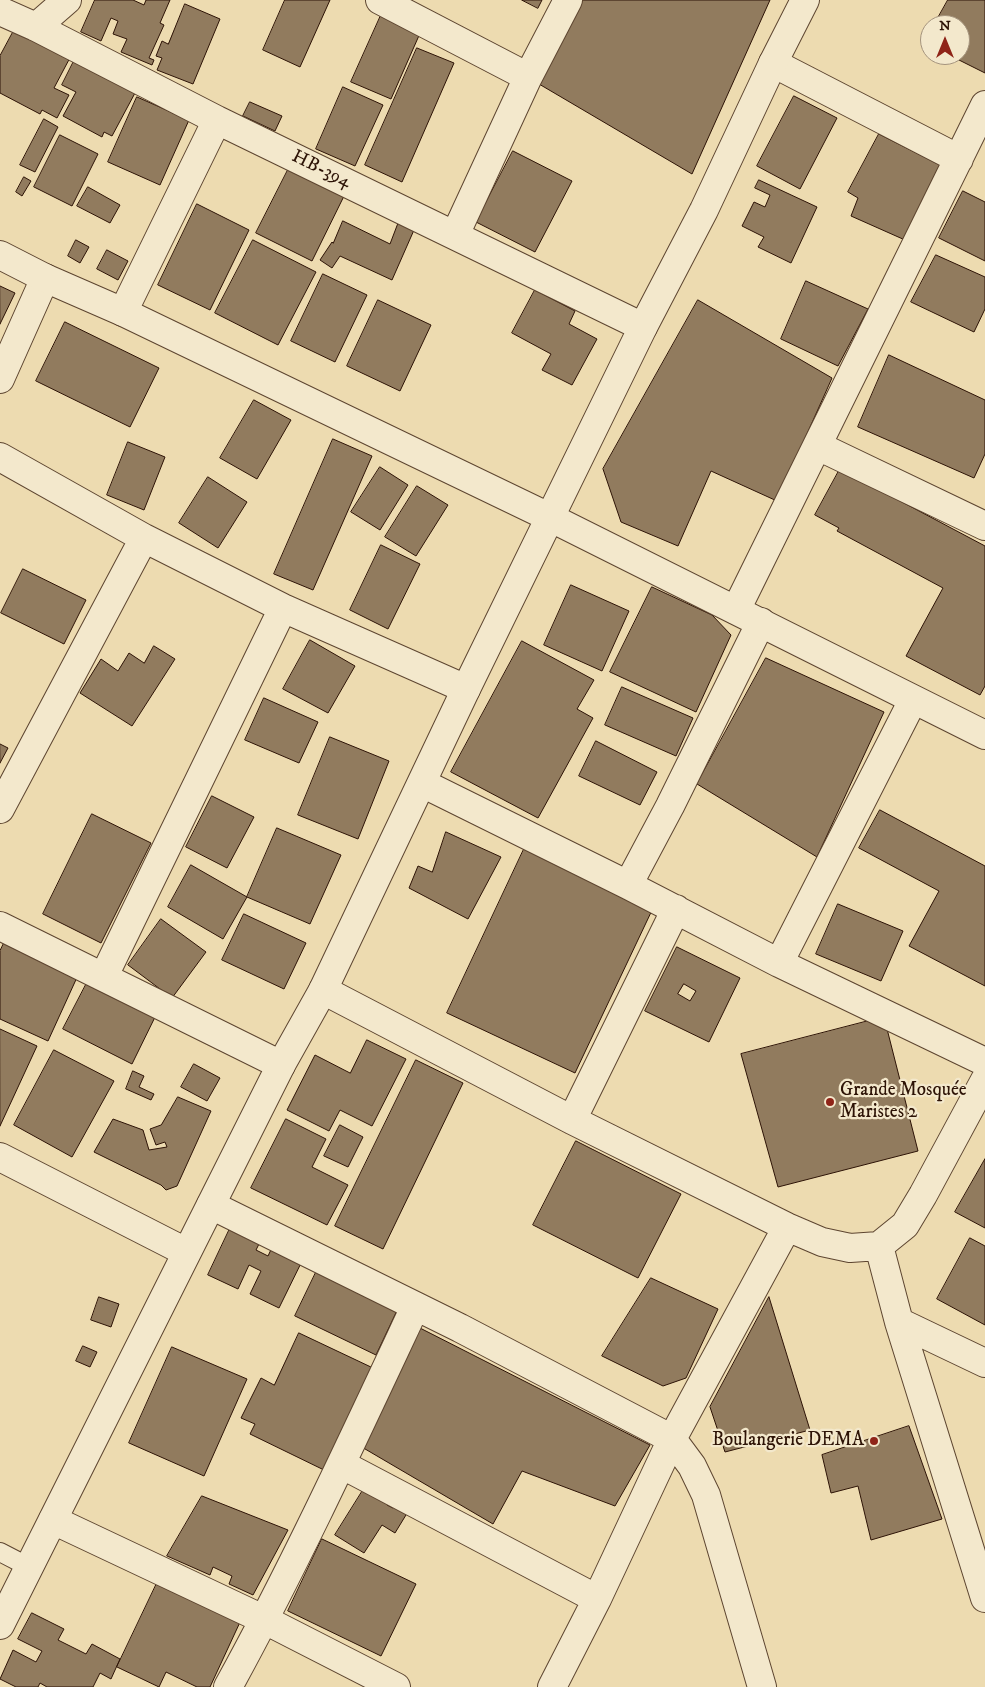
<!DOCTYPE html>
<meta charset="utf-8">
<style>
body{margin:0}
#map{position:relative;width:985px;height:1687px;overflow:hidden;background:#eddbb0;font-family:"IM FELL DW Pica",serif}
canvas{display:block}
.north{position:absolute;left:920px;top:15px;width:50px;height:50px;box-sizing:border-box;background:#f3e8cc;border:1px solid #a4937d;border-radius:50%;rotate:0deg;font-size:14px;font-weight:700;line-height:20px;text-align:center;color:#2d1306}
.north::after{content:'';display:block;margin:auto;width:18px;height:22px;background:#8f2418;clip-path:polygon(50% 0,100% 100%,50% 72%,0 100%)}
</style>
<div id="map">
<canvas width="985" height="1687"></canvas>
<div class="north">N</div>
</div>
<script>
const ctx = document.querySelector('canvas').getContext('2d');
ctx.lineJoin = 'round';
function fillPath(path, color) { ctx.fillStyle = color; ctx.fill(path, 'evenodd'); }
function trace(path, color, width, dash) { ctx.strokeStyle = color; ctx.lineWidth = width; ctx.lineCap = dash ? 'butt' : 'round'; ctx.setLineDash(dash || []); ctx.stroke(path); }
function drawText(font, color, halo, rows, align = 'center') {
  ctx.font = font + ' "IM FELL DW Pica",serif'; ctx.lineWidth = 4.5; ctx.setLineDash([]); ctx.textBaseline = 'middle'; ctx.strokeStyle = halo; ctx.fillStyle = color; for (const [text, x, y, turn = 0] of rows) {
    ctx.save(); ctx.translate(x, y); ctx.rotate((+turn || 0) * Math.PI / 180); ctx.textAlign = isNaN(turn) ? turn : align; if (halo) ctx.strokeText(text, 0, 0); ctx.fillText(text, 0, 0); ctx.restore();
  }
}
const building = new Path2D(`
 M95 0H133L144 5 146 0H170L160 23 164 25 149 58 154 60 152 65 121 52 127 39 113 34 118 21 111 18 101 41 81 32Z
 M285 0H330L300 67 263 50Z
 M522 0H542L538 8Z
 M583 0H770L692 174 539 84Z
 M948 0H985V73L949 55H960V25H934Z
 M185 4 220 19 193 84 157 70 162 58 156 56 162 41 168 44Z
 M382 13 421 31 391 99 351 82Z
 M18 23 73 52 54 88 69 95 57 118 42 110 40 114 0 93V56Z
 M930 31V45L924 42Z
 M417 48 454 63 402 182 365 165Z
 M74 61 135 93 112 136 104 132 102 137 63 116 76 92 62 85Z
 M343 87 383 105 355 166 316 149Z
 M794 96 837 118 800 189 757 166Z
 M137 97 189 120 160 185 108 162Z
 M250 102 282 116 275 131 243 116Z
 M44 119 58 127 35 172 20 165Z
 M879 134 944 167 905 240 851 216 858 198 848 192Z
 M60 135 98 154 72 206 34 187Z
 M513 151 572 181 535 252 476 222Z
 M291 164 346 192 312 261 256 233Z
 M24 177 31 181 22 196 16 192Z
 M759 180 817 207 791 263 758 247 764 237 742 226 754 202 765 207 770 195 755 188Z
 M88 187 120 205 110 223 77 206Z
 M963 191 985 202V261L939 238Z
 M197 204 249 230 210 310 158 285Z
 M343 221 390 244 398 223 414 230 392 280 340 256 332 268 320 260 332 242 333 243Z
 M76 240 89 247 80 263 68 256Z
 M253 240 316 272 278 345 215 313Z
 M107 250 128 261 118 280 97 269Z
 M936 255 985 277V309L974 332 911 302Z
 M323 274 367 295 335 362 291 341Z
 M806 281 868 309 838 366 781 339Z
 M0 286 15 293 0 324Z
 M535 290 575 311 569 324 597 339 572 385 542 370 551 354 512 333Z
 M378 300 431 325 400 391 347 366Z
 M698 300 832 378 777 501 711 471 678 546 621 522 603 469Z
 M65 322 159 368 130 427 36 381Z
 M889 355 985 400V454L974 478 858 427Z
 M254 400 291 420 257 479 220 458Z
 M333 439 372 456 313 590 274 574Z
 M128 442 165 457 144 510 107 495Z
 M380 467 408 485 380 530 351 512Z
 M840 469 985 546V686L980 695 906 656 943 588 837 531 839 528 815 515Z
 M208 477 247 502 218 548 179 523Z
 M417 486 448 505 416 556 385 537Z
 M381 545 420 564 388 629 350 610Z
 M23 569 86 600 64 644 1 613Z
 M571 585 629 611 602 671 544 645Z
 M652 587 712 615 731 635 696 712 610 672Z
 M310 640 355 666 328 713 283 689Z
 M522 641 594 680 577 709 593 718 538 818 451 772Z
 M154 646 175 659 132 726 80 693 101 659 118 671 129 653 144 663Z
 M766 658 884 712 817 857 697 784Z
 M622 687 693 718 676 756 605 725Z
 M264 698 318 722 299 763 245 740Z
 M330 737 389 761 358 839 298 815Z
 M596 741 657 772 640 805 579 776Z
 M0 744 8 748 0 763Z
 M212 796 254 817 227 868 186 847Z
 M880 810 985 866V986L909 946 939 891 859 848Z
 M92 814 151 843 101 943 43 914Z
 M277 828 341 855 310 924 247 897Z
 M446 832 501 857 468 919 409 888 418 866 432 872Z
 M525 847 654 906 575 1073 447 1013Z
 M191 865 247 897 223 939 168 907Z
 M838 904 903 931 881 981 816 954Z
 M244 914 306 943 284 989 222 960Z
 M161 919 206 952 172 998 128 965Z
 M5 941 79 973 48 1041 0 1019V951Z
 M677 947 740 978 709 1042 645 1011ZM684 984 696 991 690 1001 678 994Z
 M90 977 158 1011 132 1064 63 1029Z
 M884 1017 918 1151 778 1187 741 1054Z
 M0 1029 37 1046 0 1126Z
 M367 1040 406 1059 372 1126 340 1110 329 1131 287 1110 315 1055 350 1073Z
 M54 1050 114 1081 72 1157 14 1125Z
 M416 1060 463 1083 383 1249 335 1226Z
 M194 1064 220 1078 207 1101 181 1087Z
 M133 1071 144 1076 139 1087 154 1094 151 1100 126 1089Z
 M178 1097 211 1111 177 1186 166 1190 161 1185 94 1152 113 1119 143 1130 149 1150 167 1147 165 1142 156 1145 150 1129 161 1125Z
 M286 1119 326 1139 312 1167 348 1185 327 1225 251 1188Z
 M340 1125 363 1137 348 1167 324 1156Z
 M576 1141 681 1194 638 1278 533 1225Z
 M985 1159V1228L955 1212Z
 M234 1220 264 1234 256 1250 268 1256 276 1239 306 1253 279 1308 250 1294 261 1271 249 1265 238 1289 208 1275Z
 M970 1238 985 1246V1325L937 1299Z
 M321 1262 402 1300 376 1355 295 1316Z
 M651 1278 718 1309 686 1378 663 1386 602 1356Z
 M99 1297 119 1304 111 1327 91 1320Z
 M769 1297 810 1430 725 1452 710 1407Z
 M416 1326 650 1445 615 1506 522 1471 493 1524 360 1446Z
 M299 1333 373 1368 324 1470 250 1434 255 1424 241 1418 261 1378 274 1385Z
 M83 1346 97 1352 90 1367 76 1361Z
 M172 1347 247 1379 204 1476 129 1443Z
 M909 1426 942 1519 871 1540 858 1486 831 1493 822 1455Z
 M365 1487 389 1502 387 1505 393 1508 397 1502 409 1510 395 1533 382 1525 364 1553 335 1535Z
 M202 1496 288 1530 253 1595 229 1584 232 1576 213 1567 210 1575 167 1556Z
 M322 1539 416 1584 381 1656 288 1611Z
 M158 1581 241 1620 210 1687H197L166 1672 159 1687 117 1667Z
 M32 1613 64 1629 58 1640 86 1654 92 1644 120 1659 111 1679 100 1673 93 1687H47L40 1683 38 1687H16L0 1679 13 1650 36 1662 42 1651 18 1639Z`);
const service = new Path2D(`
 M0 1552 29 1567`);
const minor = new Path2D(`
 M380 0 528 77
 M0 11 36 27 217 120 643 327
 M36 27 67 0
 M773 63 959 159
 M455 235 528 77 568 0
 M123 312 217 120
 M0 379 45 278
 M818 446 985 526
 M0 457 144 538 283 608 466 689
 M736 610 985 105
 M422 783 628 885 779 963 985 1062
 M0 809 144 538
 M628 885 670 806 761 622
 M0 926 281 1065
 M779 963 913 700
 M104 976 283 608
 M323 990 572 1120 787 1227 822 1242 850 1248 879 1246 905 1225 923 1195 985 1080
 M572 1120 676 909
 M0 1157 186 1252
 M211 1205 460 1328 672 1439 692 1466 706 1495 762 1687
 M879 1246 899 1322 985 1598
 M899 1322 985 1363
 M341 1464 597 1599
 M53 1520 265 1620 396 1687
 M228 1687C296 1563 355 1435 415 1307
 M552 1687 597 1599 672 1439 787 1227`);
const tertiary = new Path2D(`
 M0 255 45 278 123 312 551 518 985 735
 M0 1625 281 1065 323 990 466 689 643 327 704 210 773 63 805 0`);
const markers = [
 [830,1102,5,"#8f2418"],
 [874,1441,5,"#8f2418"]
];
const streetNames = [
 ["HB-394",321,170,26]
];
const poiNames = [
 ["Grande Mosquée",840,1091],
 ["Maristes 2",840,1113],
 ["Boulangerie DEMA",864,1441,"right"]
];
fillPath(building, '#917b5e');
trace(building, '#2d1306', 1);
trace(service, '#5d4530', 20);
trace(minor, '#5d4530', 30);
trace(tertiary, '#5d4530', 30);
trace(service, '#f3e8cc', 18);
trace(minor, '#f3e8cc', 28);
trace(tertiary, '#f3e8cc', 28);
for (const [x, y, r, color] of markers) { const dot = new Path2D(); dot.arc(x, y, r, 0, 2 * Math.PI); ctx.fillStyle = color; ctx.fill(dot); trace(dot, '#f3e8cc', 2); }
drawText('19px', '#2d1306', '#f3e8cc', streetNames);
drawText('19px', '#2d1306', '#f3e8cc', poiNames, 'left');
</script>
